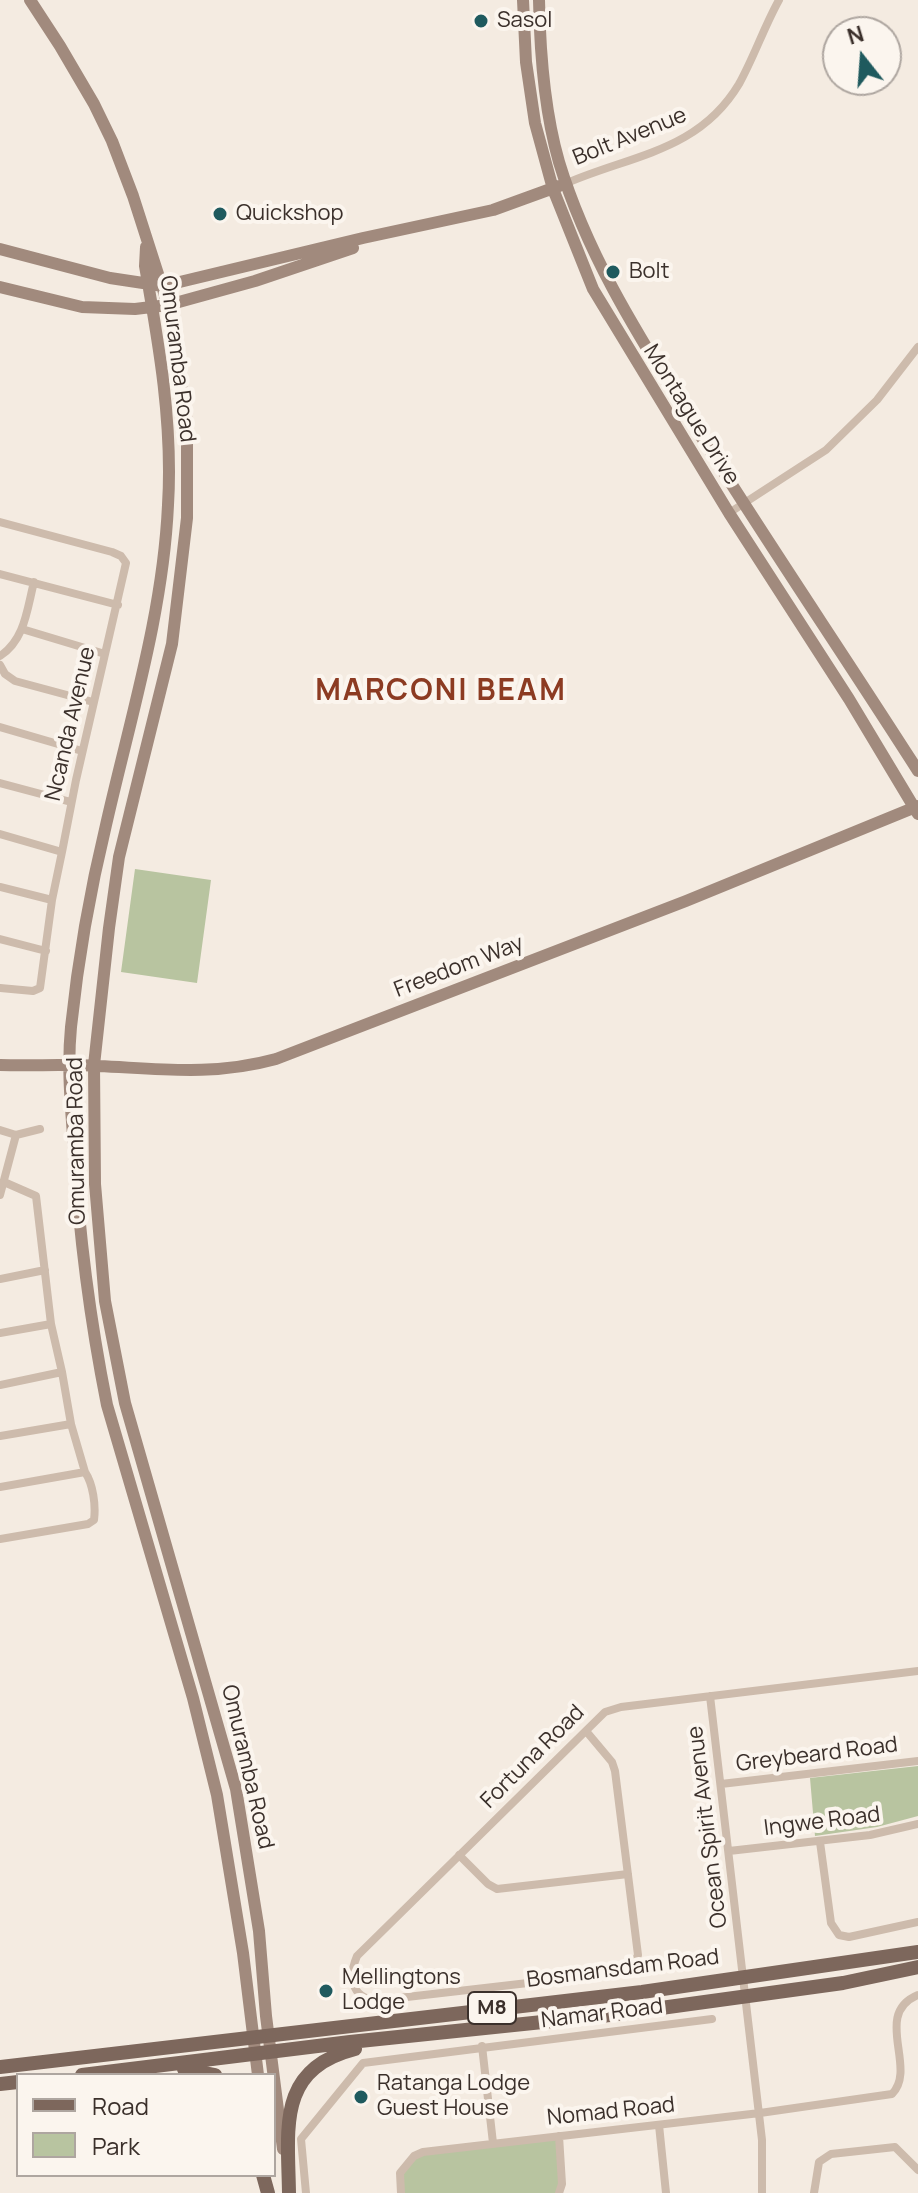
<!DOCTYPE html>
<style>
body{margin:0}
#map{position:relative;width:918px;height:2193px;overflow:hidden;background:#f4ebe1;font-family:Manrope,sans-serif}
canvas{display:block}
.legend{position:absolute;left:16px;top:2073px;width:260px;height:104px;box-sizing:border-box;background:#fbf5ee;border:2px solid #aea6a0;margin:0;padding:10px 14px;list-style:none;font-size:24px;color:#3b302b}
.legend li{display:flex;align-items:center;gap:16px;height:40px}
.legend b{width:40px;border:2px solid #aea6a0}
.north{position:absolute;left:822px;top:16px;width:80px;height:80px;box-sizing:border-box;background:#fbf5ee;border:2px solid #aea6a0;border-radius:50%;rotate:343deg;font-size:22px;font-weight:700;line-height:32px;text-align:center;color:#3b302b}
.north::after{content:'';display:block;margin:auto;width:28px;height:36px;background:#1f5a5e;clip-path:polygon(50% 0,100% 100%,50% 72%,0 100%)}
</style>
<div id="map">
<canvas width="918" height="2193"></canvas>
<ul class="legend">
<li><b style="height:10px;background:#7d675c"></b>Road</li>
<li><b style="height:22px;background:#b8c4a0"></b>Park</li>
</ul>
<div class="north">N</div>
</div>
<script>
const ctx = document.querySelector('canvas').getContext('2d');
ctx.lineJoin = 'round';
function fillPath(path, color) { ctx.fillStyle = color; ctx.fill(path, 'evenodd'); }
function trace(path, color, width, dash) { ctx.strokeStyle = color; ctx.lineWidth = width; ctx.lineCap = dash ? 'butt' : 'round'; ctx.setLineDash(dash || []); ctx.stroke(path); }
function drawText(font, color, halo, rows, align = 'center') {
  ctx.font = font + ' Manrope,sans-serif'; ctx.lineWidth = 8; ctx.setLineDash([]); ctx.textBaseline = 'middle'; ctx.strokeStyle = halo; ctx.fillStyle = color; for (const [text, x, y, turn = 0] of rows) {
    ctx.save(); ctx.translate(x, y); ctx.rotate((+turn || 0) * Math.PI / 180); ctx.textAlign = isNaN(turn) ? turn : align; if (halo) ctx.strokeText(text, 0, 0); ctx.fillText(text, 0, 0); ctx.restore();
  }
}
const green = new Path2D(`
 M135 869 211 880 197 983 121 972Z
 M918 1766V1816L877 1827 815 1836 810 1778Z
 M559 2135 560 2193H403L404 2171 416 2156Z`);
const street = new Path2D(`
 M567 183C632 155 699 151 739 84 754 57 764 27 779 0
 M729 513 826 450 877 400 918 347
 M0 522 112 552 121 556 126 563 76 780 62 852
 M0 574 118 605
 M22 629 105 654
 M0 656C25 640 27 609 34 582
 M0 665 5 674 15 681 93 702
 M0 727 82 751
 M0 783 71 802
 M0 834 62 852 52 900 0 887
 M0 939 46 951
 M0 988 33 991 40 988 52 900
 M0 1130 16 1135 40 1129
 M4 1182 36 1196 51 1324 62 1372
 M0 1195 16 1135
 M0 1279 45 1270
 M0 1333 51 1324
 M0 1385 62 1372 71 1424
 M0 1436 71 1424 85 1472
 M0 1487 85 1472C93 1484 96 1505 94 1520L88 1524 0 1539
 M710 1696 762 2140V2193
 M586 1731 612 1762 615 1771 638 1955 633 1966 623 1972 381 2000C353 2001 347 1980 357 1956L605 1712 621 1707 918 1671
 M721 1784 918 1761
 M820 1842 831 1923 839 1935 849 1937 918 1922
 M729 1851 870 1835 918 1824
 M459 1855 488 1884 497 1889 628 1874
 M482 2046 493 2143
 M659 2125 666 2193
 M559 2136 562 2184 559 2193
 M306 2193 301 2139 363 2063 712 2019
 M401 2193 400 2173 414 2156 423 2152 760 2113 892 2094C918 2068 872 2014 918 1995
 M814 2193 819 2162 831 2154 895 2147 918 2170`);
const secondary = new Path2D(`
 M30 0 60 46 94 104 112 141 133 196 168 305 187 422V518L172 644 119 857 109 928 94 1065 95 1184 105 1301 125 1403 236 1789 259 1931 266 2016 283 2149
 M523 0 526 62 535 123 553 189 593 289 729 513 849 699 918 814
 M539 0C540 54 544 110 559 162 588 258 642 341 694 425 767 542 844 655 918 771
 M146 247 145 266C159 345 173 425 168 505 163 614 130 719 106 825 90 891 78 960 71 1027 67 1068 71 1108 74 1148 79 1235 90 1320 107 1405L193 1698 217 1795 243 1953 258 2075
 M0 249 110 278 163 286 363 238 493 210 559 186
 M0 287 82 307 135 309 168 305 255 281 353 248
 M0 1065C33 1066 66 1064 99 1066 162 1069 214 1076 276 1059L686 901 918 806`);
const primary = new Path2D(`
 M0 2067 642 1992 918 1952
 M184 2069 215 2075
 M82 2075 350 2042 610 2015 843 1983 918 1967
 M0 2084 18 2082
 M263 2175 268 2193
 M289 2193C288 2127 277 2069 355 2049`);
const markers = [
 [481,21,8,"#1f5a5e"],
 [220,214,8,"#1f5a5e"],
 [613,272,8,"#1f5a5e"],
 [326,1991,8,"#1f5a5e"],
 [361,2097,8,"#1f5a5e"]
];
const shields = [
 [492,2008,48]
];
const shieldNames = [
 ["M8",492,2008]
];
const poiNames = [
 ["Sasol",497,21],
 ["Quickshop",236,214],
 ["Bolt",629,272],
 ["Mellingtons",342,1978],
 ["Lodge",342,2003],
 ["Ratanga Lodge",377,2084],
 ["Guest House",377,2109]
];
const streetNames = [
 ["Bolt Avenue",630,137,-22],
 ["Omuramba Road",177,359,83],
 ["Montague Drive",691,415,58],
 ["Ncanda Avenue",71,724,-77],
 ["Freedom Way",459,967,-21],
 ["Omuramba Road",77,1141,-91],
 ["Greybeard Road",817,1755,-7],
 ["Fortuna Road",533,1757,-45],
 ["Omuramba Road",247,1767,77],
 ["Ingwe Road",822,1822,-7],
 ["Ocean Spirit Avenue",708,1827,-97],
 ["Bosmansdam Road",623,1969,-7],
 ["Namar Road",602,2014,-7],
 ["Nomad Road",611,2112,-6]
];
const districtNames = [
 ["MARCONI BEAM",441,692]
];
fillPath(green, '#b8c4a0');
trace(street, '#cdbbac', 8);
trace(secondary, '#a18a7d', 12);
trace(primary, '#7d675c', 14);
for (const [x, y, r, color] of markers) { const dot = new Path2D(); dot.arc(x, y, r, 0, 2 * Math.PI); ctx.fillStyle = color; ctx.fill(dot); trace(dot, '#fbf5ee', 3); }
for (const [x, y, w] of shields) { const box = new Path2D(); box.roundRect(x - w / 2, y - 16, w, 32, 6); ctx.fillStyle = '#fbf5ee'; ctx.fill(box); trace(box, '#3b302b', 2); }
drawText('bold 20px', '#3b302b', null, shieldNames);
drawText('22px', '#3b302b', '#fbf5ee', poiNames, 'left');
drawText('22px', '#3b302b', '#fbf5ee', streetNames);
ctx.letterSpacing = '2px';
drawText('bold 30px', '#8c3b22', '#fbf5ee', districtNames);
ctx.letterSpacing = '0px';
</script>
